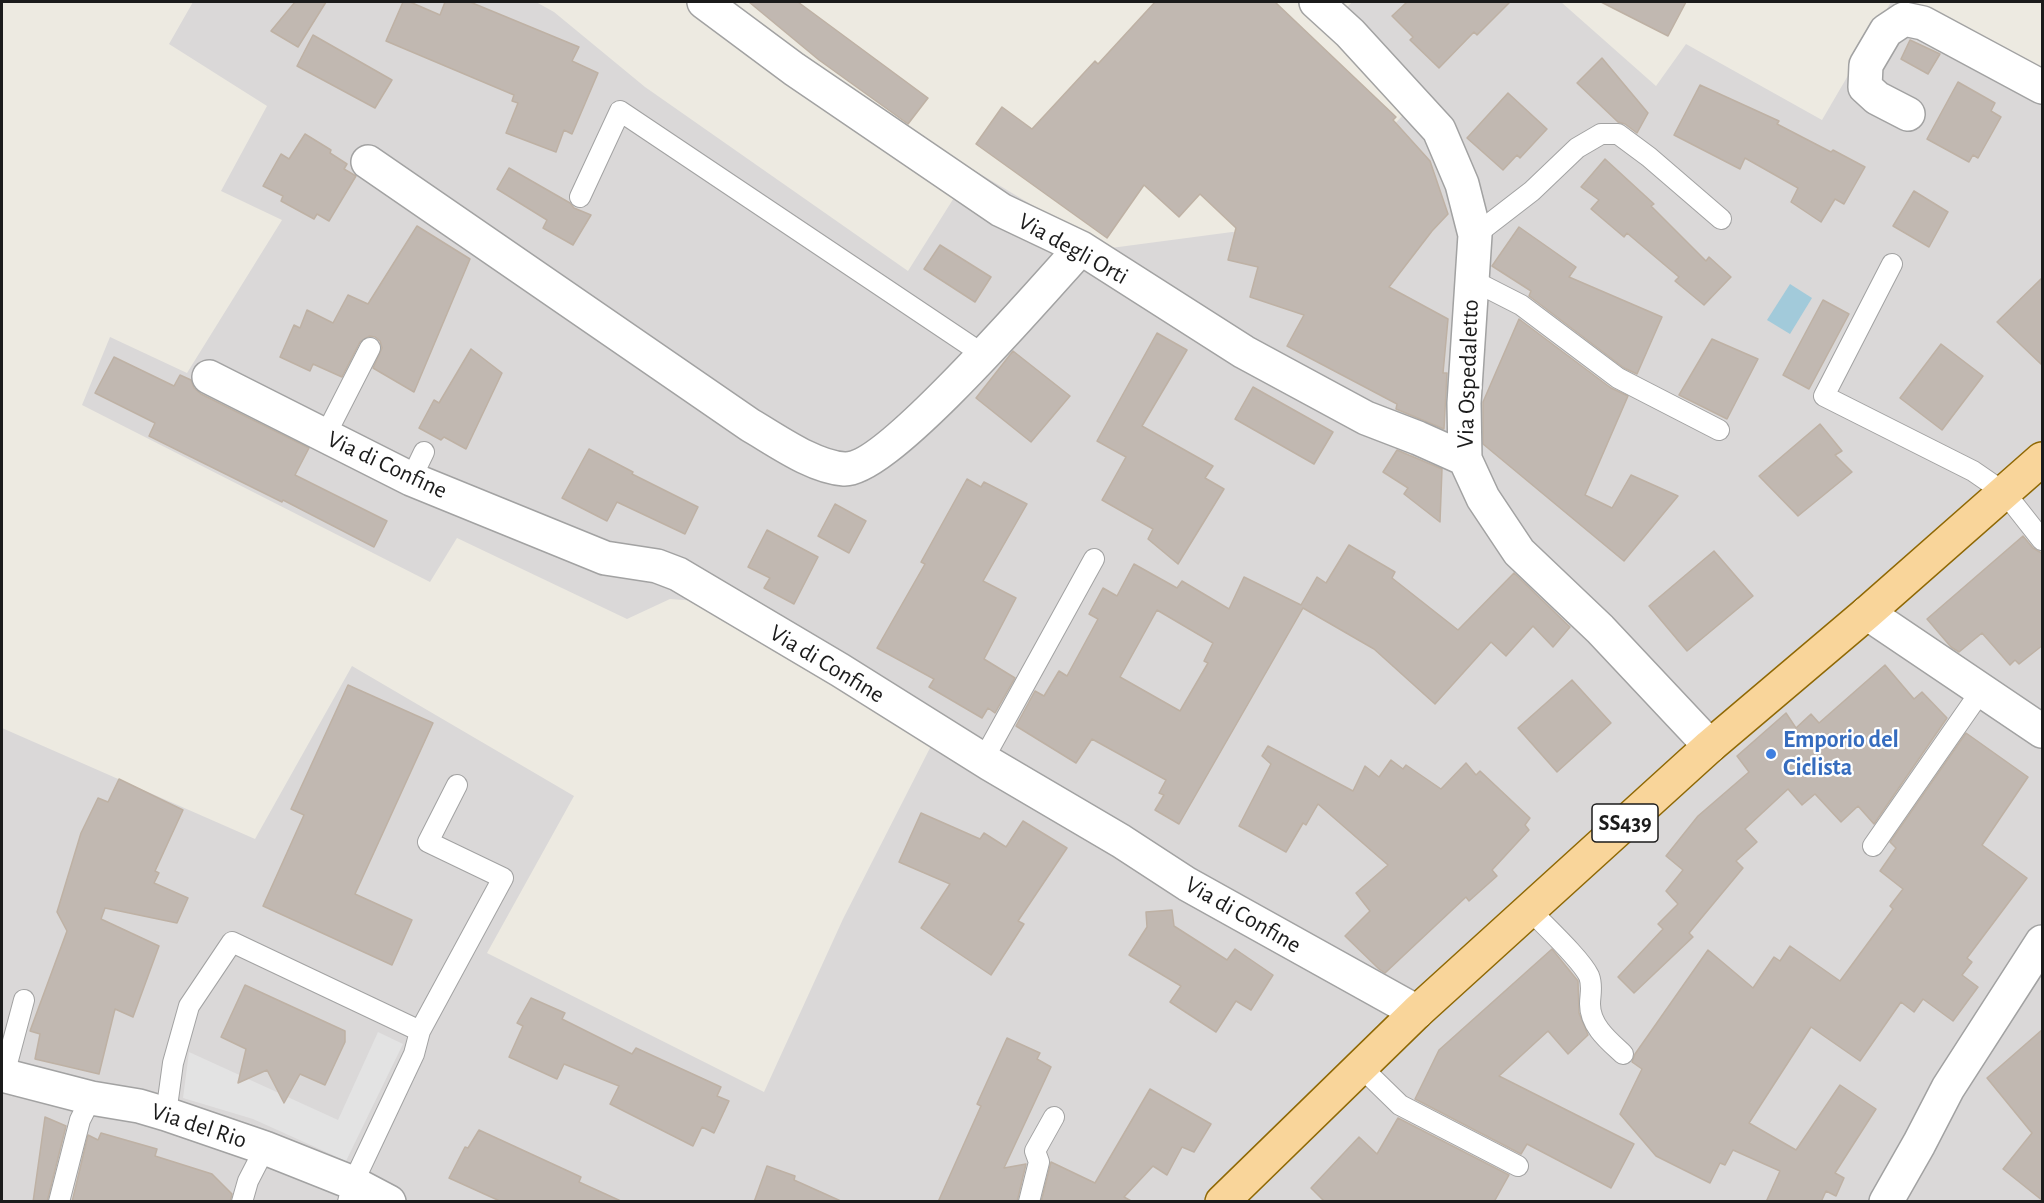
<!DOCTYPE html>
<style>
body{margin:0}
#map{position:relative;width:2044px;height:1203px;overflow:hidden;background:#edeae1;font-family:"Alegreya Sans",sans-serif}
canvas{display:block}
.frame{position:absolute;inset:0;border:3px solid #1b1b1b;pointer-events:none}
</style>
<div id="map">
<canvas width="2044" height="1203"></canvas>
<div class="frame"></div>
</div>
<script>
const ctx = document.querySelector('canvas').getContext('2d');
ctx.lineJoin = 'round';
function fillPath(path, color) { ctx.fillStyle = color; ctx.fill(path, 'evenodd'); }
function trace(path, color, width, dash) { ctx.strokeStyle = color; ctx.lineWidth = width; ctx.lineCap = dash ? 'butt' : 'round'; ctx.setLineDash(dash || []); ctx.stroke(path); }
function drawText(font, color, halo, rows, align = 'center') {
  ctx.font = font + ' "Alegreya Sans",sans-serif'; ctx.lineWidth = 4.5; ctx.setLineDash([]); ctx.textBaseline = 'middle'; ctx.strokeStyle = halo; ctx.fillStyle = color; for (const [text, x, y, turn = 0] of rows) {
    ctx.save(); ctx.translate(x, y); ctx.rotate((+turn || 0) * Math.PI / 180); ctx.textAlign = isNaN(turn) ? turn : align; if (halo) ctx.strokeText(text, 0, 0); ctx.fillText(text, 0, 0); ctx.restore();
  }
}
const residential = new Path2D(`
 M193 2H536L554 12 645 87 908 271 972 169 1057 220 1111 248 1232 232 1284 237 1410 108 1330 26 1352 2H1561L1656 86 1686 44 1822 120 1891 2 2042 81V1201H2V728L255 839 352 666 574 796 487 953 764 1092 843 919 931 746 697 601 670 599 627 619 457 538 430 582 82 405 110 337 187 373 282 220 221 191 267 106 169 44Z`);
const parking = new Path2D(`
 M378 1032 403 1044 346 1161 253 1119 183 1098 189 1052 338 1120Z`);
const water = new Path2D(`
 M1790 284 1812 298 1790 334 1767 320Z`);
const building = new Path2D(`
 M295 2H326L298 47 271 31Z
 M403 2H410L440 15 445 2H470L579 47 572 61 598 73 572 134 564 130 556 152 506 133 518 103 512 101 514 95 386 41Z
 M749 2H798L928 98 908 124 819 60Z
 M1155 2H1275L1396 117 1393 120 1430 161 1448 214 1432 231 1389 287 1448 319 1443 373H1447L1444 429 1396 409 1397 404 1287 346 1304 315 1250 297 1258 267 1228 260 1236 228 1200 194 1179 217 1144 185 1107 238 976 144 1002 107 1032 129 1095 61 1098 64Z
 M1407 2H1510L1477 35 1474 32 1439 68 1410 40 1413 37 1392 16Z
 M1601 2H1686L1668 36Z
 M313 35 392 80 375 108 297 66Z
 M1910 40 1940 54 1928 74 1901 59Z
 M1602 58 1648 113 1637 133 1625 124 1618 122 1577 83Z
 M1958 82 1995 103 1991 111 2001 117 1978 158 1973 155 1969 162 1927 139Z
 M1700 85 1779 121 1777 124 1831 152 1833 150 1865 167 1844 204 1835 199 1821 222 1791 202 1798 188 1745 158 1740 169 1674 135Z
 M1508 93 1547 129 1520 158 1517 155 1503 170 1467 138Z
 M305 134 331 150 330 153 347 164 344 169 356 176 329 221 317 214 314 219 281 201 283 196 263 186 281 154 289 159Z
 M1605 159 1654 204 1651 206 1706 261 1709 257 1731 277 1704 305 1675 281 1679 277 1627 233 1624 237 1591 209 1599 200 1581 187Z
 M509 168 570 203 574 208 591 215 573 245 543 228 547 220 497 189Z
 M1914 191 1948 212 1929 247 1893 226Z
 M417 226 470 259 414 392 373 368 382 348 380 341 375 337 369 336 360 342 342 377 313 364 310 371 280 357 294 325 300 328 307 310 333 323 348 295 368 304Z
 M1519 227 1576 267 1569 277 1662 317 1637 374 1624 368 1529 296 1531 291 1492 266Z
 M940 245 991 277 975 302 924 269Z
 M2043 277V366L1997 322Z
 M1823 300 1849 314 1809 389 1783 375Z
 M1519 319 1611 388 1628 396 1585 495 1612 508 1631 475 1678 496 1624 561 1483 444V402Z
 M1157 333 1187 350 1142 426 1213 466 1205 478 1224 489 1178 564 1148 539 1153 529 1102 500 1126 457 1097 441Z
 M1712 339 1758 359 1727 419 1679 395Z
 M1941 344 1983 376 1942 430 1900 398Z
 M471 349 502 373 466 449 444 437 441 440 419 428 434 400 439 403Z
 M1013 351 1070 396 1031 442 976 398Z
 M114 357 174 386 180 375 191 380 194 388 201 394 309 448 295 475 387 521 374 547 283 500 282 502 149 436 155 423 95 393Z
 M1253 387 1333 432 1314 464 1235 419Z
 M1820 424 1842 451 1835 455 1852 472 1798 516 1759 476Z
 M589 449 633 472 632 474 698 507 685 534 617 502 607 521 562 498Z
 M1397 450 1442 469 1440 522 1404 494 1408 488 1383 472Z
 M967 479 981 487 984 482 1027 504 983 581 1016 598 984 659 1015 678 995 713 988 708 982 718 929 687 934 679 877 648 925 564 921 562Z
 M835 504 866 521 849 553 818 536Z
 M767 530 818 557 794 604 764 588 770 578 748 567Z
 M2023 536 2033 548 2043 554V645L2019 664 2015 660 2010 665 1982 633 1959 652 1951 647 1927 619Z
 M1349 545 1395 572 1392 578 1458 630 1514 573 1570 627 1553 647 1533 626 1506 656 1491 642 1435 704 1374 649 1303 608 1179 824 1155 810 1164 795 1159 793 1166 780 1092 739 1076 763 1016 726 1035 691 1044 696 1059 671 1067 676 1098 619 1089 614 1103 588 1117 596 1134 564 1177 588 1182 581 1229 609 1244 577 1301 605 1317 577 1326 583ZM1157 610 1213 643 1204 661 1208 663 1180 711 1120 677Z
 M1714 551 1753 596 1687 651 1649 606Z
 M1885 665 1914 699 1922 692 1947 718 1874 824 1858 806 1841 822 1815 794 1802 805 1788 789 1745 829 1757 842 1736 861 1743 868 1689 933 1693 937 1634 993 1618 977 1663 929 1658 924 1678 904 1666 891 1683 870 1666 856 1698 816 1749 772 1737 756 1786 713 1796 728 1811 714 1819 723Z
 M1572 680 1611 723 1557 772 1518 728Z
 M348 685 433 723 355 894 412 920 392 965 263 906 304 815 291 809Z
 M1966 733 2028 777 1982 845 2027 878 1967 958 1972 962 1962 975 1978 987 1953 1021 1923 999 1914 1012 1901 1002 1860 1061 1811 1027 1749 1123 1796 1150 1840 1085 1876 1109 1835 1173 1844 1178 1836 1196 1826 1191 1821 1202H1766L1780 1171 1733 1150 1725 1165 1720 1163 1710 1183 1656 1156 1620 1114 1642 1069 1632 1062 1635 1054 1708 950 1753 988 1774 957 1780 961 1790 946 1840 981 1893 909 1890 906 1903 889 1880 871 1896 848 1890 842Z
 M1268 746 1353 791 1365 766 1379 777 1391 760 1403 769 1406 765 1441 789 1466 763 1476 775 1480 771 1530 818 1525 825 1529 830 1492 870 1497 876 1469 901 1466 897 1385 973 1379 969 1345 936 1370 911 1356 893 1388 865 1318 804 1306 825 1303 823 1286 852 1239 826 1271 764 1262 756Z
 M119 779 183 810 155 871 159 873 154 883 188 898 177 923 105 908 101 919 159 946 133 1017 115 1009 99 1074 35 1059 40 1034 30 1031 67 931 57 912 81 833 98 798 108 802Z
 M921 813 980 839 984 833 1006 847 1023 821 1067 848 1018 921 1024 924 991 975 921 928 950 884 899 862Z
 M1172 910 1174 926 1227 960 1235 949 1273 975 1251 1010 1236 1001 1216 1032 1170 1002 1181 986 1129 955 1147 927 1146 912Z
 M1552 949 1578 981 1579 1013 1588 1035 1568 1054 1548 1031 1499 1076 1634 1144 1611 1188 1527 1144 1521 1154 1415 1099 1439 1050Z
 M245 985 345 1031V1042L325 1085 300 1074 284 1103 267 1070 238 1083 246 1049 221 1037Z
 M531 998 565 1013 562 1019 632 1054 636 1048 721 1087 717 1096 729 1101 714 1133 702 1127 693 1146 610 1104 619 1086 564 1064 557 1079 509 1057 523 1026 517 1023Z
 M2043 1029V1201L2003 1169 2032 1133 1987 1078Z
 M1007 1038 1040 1053 1037 1059 1051 1067 1004 1168 1026 1164 1017 1202H938L981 1106 977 1104Z
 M1150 1089 1211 1124 1194 1152 1182 1147 1167 1175 1153 1166 1124 1197 1133 1202H1041L1051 1162 1095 1183Z
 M45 1117 66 1126 47 1202H33Z
 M1398 1118 1509 1175 1494 1202H1325L1311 1188 1359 1137 1377 1154Z
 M479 1130 581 1177 579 1182 623 1202H502L449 1178 465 1147 468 1148Z
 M101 1133 157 1149 155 1156 212 1174 232 1194 230 1202H72L88 1135 98 1140Z
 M767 1166 795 1176 794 1180 843 1202H754Z`);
const lane = new Path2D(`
 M580 197 620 111 984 355
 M1475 235 1532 191 1577 148 1601 134H1618L1649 157 1721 219
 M1892 264 1824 396 1973 471 2005 493 2042 540
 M1472 280 1521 305 1618 378 1719 430
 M325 436 370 348
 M411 479 424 452
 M983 760 1094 559
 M1873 846 1981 691
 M1529 909C1544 925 1581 959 1589 976 1593 986 1590 995 1590 1004 1590 1026 1609 1041 1623 1054
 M1361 1067 1400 1105 1518 1166
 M4 1075 24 1000
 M166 1114 173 1063 189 1006 232 942 420 1031
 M59 1202 80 1120 91 1098
 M242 1202 248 1181 265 1148
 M348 1202 353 1183 414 1054 420 1031 503 878 428 842 457 785
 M1029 1202 1039 1162 1035 1151 1054 1117`);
const street = new Path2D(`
 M704 2 794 69 1001 210 1081 248 1244 352 1366 418 1418 438 1465 459
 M1316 2 1350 33 1439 130 1462 184 1475 235 1464 403 1465 459 1483 498 1519 552 1600 629 1710 746
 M1908 114 1877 98 1865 87 1866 65 1886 31 1904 19 1923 23 2042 87
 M368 162 750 425C776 440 813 467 844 469 887 472 1046 286 1081 248
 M209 377 411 479 605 558 657 566 678 574 840 670 990 764 1121 841 1187 884 1417 1012
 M1867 613 2042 731
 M2 1075 91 1098 139 1106 166 1114 265 1148 353 1183 389 1202
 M1886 1202 1919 1144 1948 1088 2042 942`);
const primary = new Path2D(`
 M1222 1202 1417 1012 1710 746 1867 613 2042 459`);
const markers = [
 [1771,754,6,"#3f7fe0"]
];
const shields = [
 [1625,823,66]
];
const shieldNames = [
 ["SS439",1625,823]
];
const streetNames = [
 ["Via degli Orti",1073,249,29],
 ["Via Ospedaletto",1468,374,-88],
 ["Via di Confine",387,465,25],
 ["Via di Confine",827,664,31],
 ["Via di Confine",1243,915,30],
 ["Via del Rio",199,1126,18]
];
const shopNames = [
 ["Emporio del",1783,740],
 ["Ciclista",1783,768]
];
fillPath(residential, '#dad8d8');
fillPath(parking, '#e3e3e3');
fillPath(water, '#a2cada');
fillPath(building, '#c1b8b1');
trace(building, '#beb1a4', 1.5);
trace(lane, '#a2a2a2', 22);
trace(street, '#a2a2a2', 36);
trace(primary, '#8f6804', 36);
trace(lane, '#fff', 20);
trace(street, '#fff', 33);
trace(primary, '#f9d59a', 33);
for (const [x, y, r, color] of markers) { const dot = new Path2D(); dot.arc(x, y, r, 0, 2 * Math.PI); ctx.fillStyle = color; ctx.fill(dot); trace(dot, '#fff', 2); }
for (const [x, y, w] of shields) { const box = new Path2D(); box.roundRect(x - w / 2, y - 19, w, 38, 4.5); ctx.fillStyle = '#fff'; ctx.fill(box); trace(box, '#1b1b1b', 1.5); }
drawText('bold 22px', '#1b1b1b', null, shieldNames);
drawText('24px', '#1b1b1b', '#fff', streetNames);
drawText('bold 24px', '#366cbe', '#fff', shopNames, 'left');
</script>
